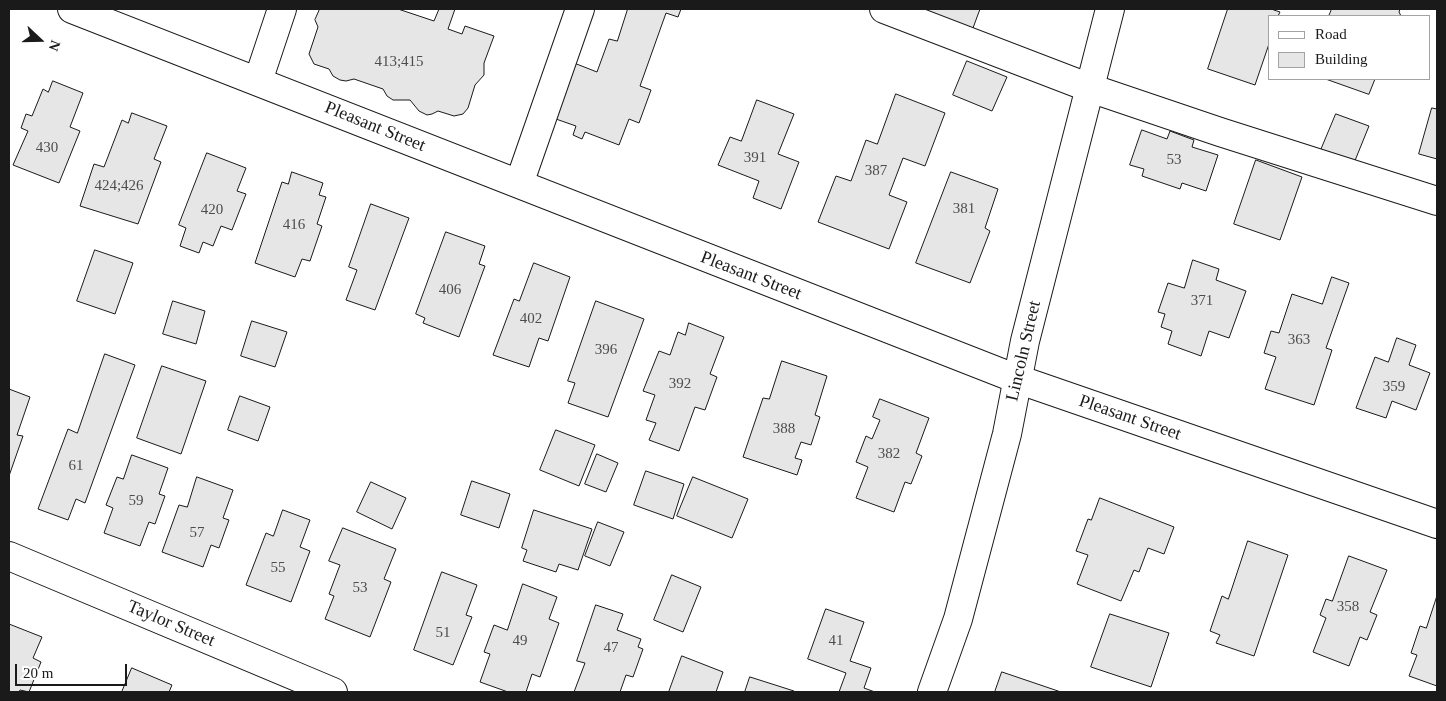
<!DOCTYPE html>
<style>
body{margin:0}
#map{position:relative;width:1446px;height:701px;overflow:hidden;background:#fff;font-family:Georgia,serif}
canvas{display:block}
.frame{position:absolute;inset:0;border:10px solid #1a1a1a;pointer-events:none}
.legend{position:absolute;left:1268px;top:15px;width:162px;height:65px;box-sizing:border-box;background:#fff;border:1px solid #a3a3a3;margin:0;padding:6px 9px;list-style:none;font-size:15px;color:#1a1a1a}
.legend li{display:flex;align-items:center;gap:10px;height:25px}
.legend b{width:25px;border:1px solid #a3a3a3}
.north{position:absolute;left:15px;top:15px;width:50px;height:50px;-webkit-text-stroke:4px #fff;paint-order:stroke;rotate:111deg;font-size:14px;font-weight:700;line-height:20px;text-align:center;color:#1a1a1a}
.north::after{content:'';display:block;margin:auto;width:18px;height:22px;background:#1a1a1a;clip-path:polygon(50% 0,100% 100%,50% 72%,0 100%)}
.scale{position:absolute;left:15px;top:664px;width:112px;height:22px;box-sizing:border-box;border:2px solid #1a1a1a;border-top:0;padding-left:6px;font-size:15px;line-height:18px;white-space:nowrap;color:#1a1a1a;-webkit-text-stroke:4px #fff;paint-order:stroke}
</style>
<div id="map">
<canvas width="1446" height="701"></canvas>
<div class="frame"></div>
<ul class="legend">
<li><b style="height:6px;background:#fff"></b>Road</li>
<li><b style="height:14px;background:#e6e6e6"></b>Building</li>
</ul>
<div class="north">N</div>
<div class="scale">20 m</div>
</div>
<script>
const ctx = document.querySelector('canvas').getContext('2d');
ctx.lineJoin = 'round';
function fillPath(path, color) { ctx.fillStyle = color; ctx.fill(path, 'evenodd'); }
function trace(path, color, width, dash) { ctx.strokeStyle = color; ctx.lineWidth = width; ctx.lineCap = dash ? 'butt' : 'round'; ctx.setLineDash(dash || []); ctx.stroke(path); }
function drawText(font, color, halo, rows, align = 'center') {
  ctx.font = font + ' Georgia,serif'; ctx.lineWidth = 4; ctx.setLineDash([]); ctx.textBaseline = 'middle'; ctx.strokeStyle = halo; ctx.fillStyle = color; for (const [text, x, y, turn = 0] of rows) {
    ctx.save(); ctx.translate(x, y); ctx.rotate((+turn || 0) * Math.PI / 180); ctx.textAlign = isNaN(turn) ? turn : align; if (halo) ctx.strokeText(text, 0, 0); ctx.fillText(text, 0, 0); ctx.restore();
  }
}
const building = new Path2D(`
 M320 9H398L434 21 439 9H455L448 29 462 34 465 26 494 36 484 63V75L475 85 468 108 463 114 454 116 438 111 432 114 427 115 419 111 410 100H393L387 96 383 89 354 79 346 81 340 80 333 76 329 69 314 64 309 54 318 27 315 20Z
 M628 9H681L678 17 666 13 640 86 651 90 639 123 629 119 619 145 585 132 582 139 573 135 576 126 553 118 574 63 597 72 609 39 617 41Z
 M921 9H980L973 28Z
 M1228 9H1271L1280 12 1278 16H1270V41L1255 85 1208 69Z
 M1332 9H1400L1399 12 1401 16H1329Z
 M967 61 1007 77 992 111 953 95Z
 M1326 79H1375L1369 94Z
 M53 81 83 93 70 127 80 131 59 183 13 165 28 131 21 128 26 114 32 116 43 89 48 92Z
 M896 94 945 113 925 166 903 158 889 195 907 202 889 249 818 222 836 176 851 181 866 140 877 144Z
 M757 100 794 114 778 154 799 162 781 209 753 198 759 181 718 165 730 137 741 141Z
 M1432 108 1437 109V159L1419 154Z
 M132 113 167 126 154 159 161 162 138 224 80 206 94 164 104 167 122 120 128 123Z
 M1336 114 1369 126 1354 163 1321 150Z
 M1142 130 1167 139 1170 131 1194 140 1192 147 1218 155 1206 191 1182 183 1180 189 1142 176 1144 169 1130 165Z
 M207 153 246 168 237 191 246 194 232 230 221 226 213 246 203 242 199 253 180 246 186 228 179 225Z
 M1256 160 1302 177 1280 240 1234 224Z
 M292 172 323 183 319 195 326 197 317 224 322 226 310 261 302 259 295 277 255 263 282 182 288 184Z
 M951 172 998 189 985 228 990 231 970 283 916 263Z
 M371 204 409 218 375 310 346 300 357 270 349 267Z
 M446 232 485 246 479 264 485 266 459 337 423 323 425 318 416 314Z
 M95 250 133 263 115 314 77 301Z
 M1193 260 1219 269 1216 280 1246 291 1229 338 1209 331 1201 356 1168 344 1172 331 1161 327 1165 314 1158 312 1168 283 1184 288Z
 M534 263 570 277 548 341 539 338 529 367 493 355 514 299 519 301Z
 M1332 277 1349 283 1326 348 1332 350 1314 405 1265 389 1276 357 1264 353 1271 331 1279 333 1292 294 1322 304Z
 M173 301 205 311 196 344 163 334Z
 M596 301 644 319 608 417 568 403 575 383 568 381Z
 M252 321 287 332 275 367 241 356Z
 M689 323 724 337 710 374 717 377 705 410 695 407 679 451 649 440 656 423 646 420 655 395 643 391 659 351 670 355 678 332 685 335Z
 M1397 338 1416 345 1409 365 1430 373 1416 410 1392 401 1386 418 1356 408 1375 357 1388 362Z
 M105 354 135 365 85 503 76 499 68 520 38 509 68 429 77 433Z
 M782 361 827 376 815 415 820 417 811 445 801 442 795 458 802 460 797 475 743 457 763 398 769 399Z
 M162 366 206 381 181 454 137 438Z
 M9 389 30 397 17 435 23 436 9 476Z
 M240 396 270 407 258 441 228 430Z
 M880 399 929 418 916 453 922 456 911 484 905 482 894 512 856 498 868 467 856 462 866 436 872 439 880 420 873 417Z
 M556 430 595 445 579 486 540 470Z
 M597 454 618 463 606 492 585 484Z
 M132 455 168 468 159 494 165 496 155 524 149 522 140 546 104 533 113 508 106 505 117 477 123 479Z
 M646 471 684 484 673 519 634 505Z
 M197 477 233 490 223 518 229 520 219 548 211 545 203 567 162 552 179 505 187 507Z
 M693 477 748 499 732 538 677 516Z
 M472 481 510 494 499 528 461 515Z
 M371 482 406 498 392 529 357 512Z
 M1100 498 1174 527 1164 554 1148 548 1139 572 1134 570 1121 601 1077 584 1088 555 1076 551 1088 519 1091 520Z
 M283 510 310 520 300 547 310 551 291 602 246 585 266 533 273 536Z
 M534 510 592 529 578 570 559 564 556 572 523 561 527 550 522 548Z
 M598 522 624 532 610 566 585 556Z
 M343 528 396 549 384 579 391 582 370 637 325 619 334 596 329 594 340 565 329 561Z
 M1248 541 1288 555 1254 656 1216 643 1220 635 1210 631 1222 596 1228 599Z
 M1349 556 1387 570 1370 612 1377 615 1367 640 1360 637 1349 666 1313 652 1326 618 1320 615 1326 599 1332 601Z
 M442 572 477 585 466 615 472 617 453 665 414 650Z
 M672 575 701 587 683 632 654 620Z
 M523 584 557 597 549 619 559 623 540 677 532 674 526 692H508L480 682 490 654 484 652 494 625 507 630Z
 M1437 596V686L1409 676 1417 655 1411 653 1420 626 1426 628Z
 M596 605 623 614 617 630 641 639 638 647 643 649 633 677 626 675 620 692H574L585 663 577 661Z
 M826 609 864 622 850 661 871 668 864 688 875 692H839L846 673 808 659Z
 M1110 614 1169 633 1151 687 1091 667Z
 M9 624 42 637 33 658 41 662 29 692 20 690 19 692H9Z
 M682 656 723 672 716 692H669Z
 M132 668 172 685 169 692H122Z
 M1002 672 1061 692H995Z
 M750 677 794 691V692H745Z`);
const minor = new Path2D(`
 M72 9 1017 379 1437 524
 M884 9 1090 88 1220 132 1437 201
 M258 81 282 9
 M519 184 580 9
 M9 556 333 692`);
const major = new Path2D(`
 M932 692 958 619 1007 434 1025 341 1110 9`);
const numberNames = [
 ["413;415",399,62],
 ["430",47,148],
 ["391",755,158],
 ["53",1174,160],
 ["387",876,171],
 ["424;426",119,186],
 ["381",964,209],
 ["420",212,210],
 ["416",294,225],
 ["406",450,290],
 ["371",1202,301],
 ["402",531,319],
 ["363",1299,340],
 ["396",606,350],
 ["392",680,384],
 ["359",1394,387],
 ["388",784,429],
 ["382",889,454],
 ["61",76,466],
 ["59",136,501],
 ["57",197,533],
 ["55",278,568],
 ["53",360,588],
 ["358",1348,607],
 ["51",443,633],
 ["49",520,641],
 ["41",836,641],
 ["47",611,648]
];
const streetNames = [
 ["Pleasant Street",375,127,22],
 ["Pleasant Street",751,276,21],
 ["Lincoln Street",1024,351,-77],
 ["Pleasant Street",1130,418,19],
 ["Taylor Street",171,624,23]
];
fillPath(building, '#e6e6e6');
trace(building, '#1a1a1a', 1);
trace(minor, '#1a1a1a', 30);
trace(major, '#1a1a1a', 30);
trace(minor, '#fff', 28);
trace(major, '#fff', 28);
drawText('15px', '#4d4d4d', null, numberNames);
drawText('18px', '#1a1a1a', '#fff', streetNames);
</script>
